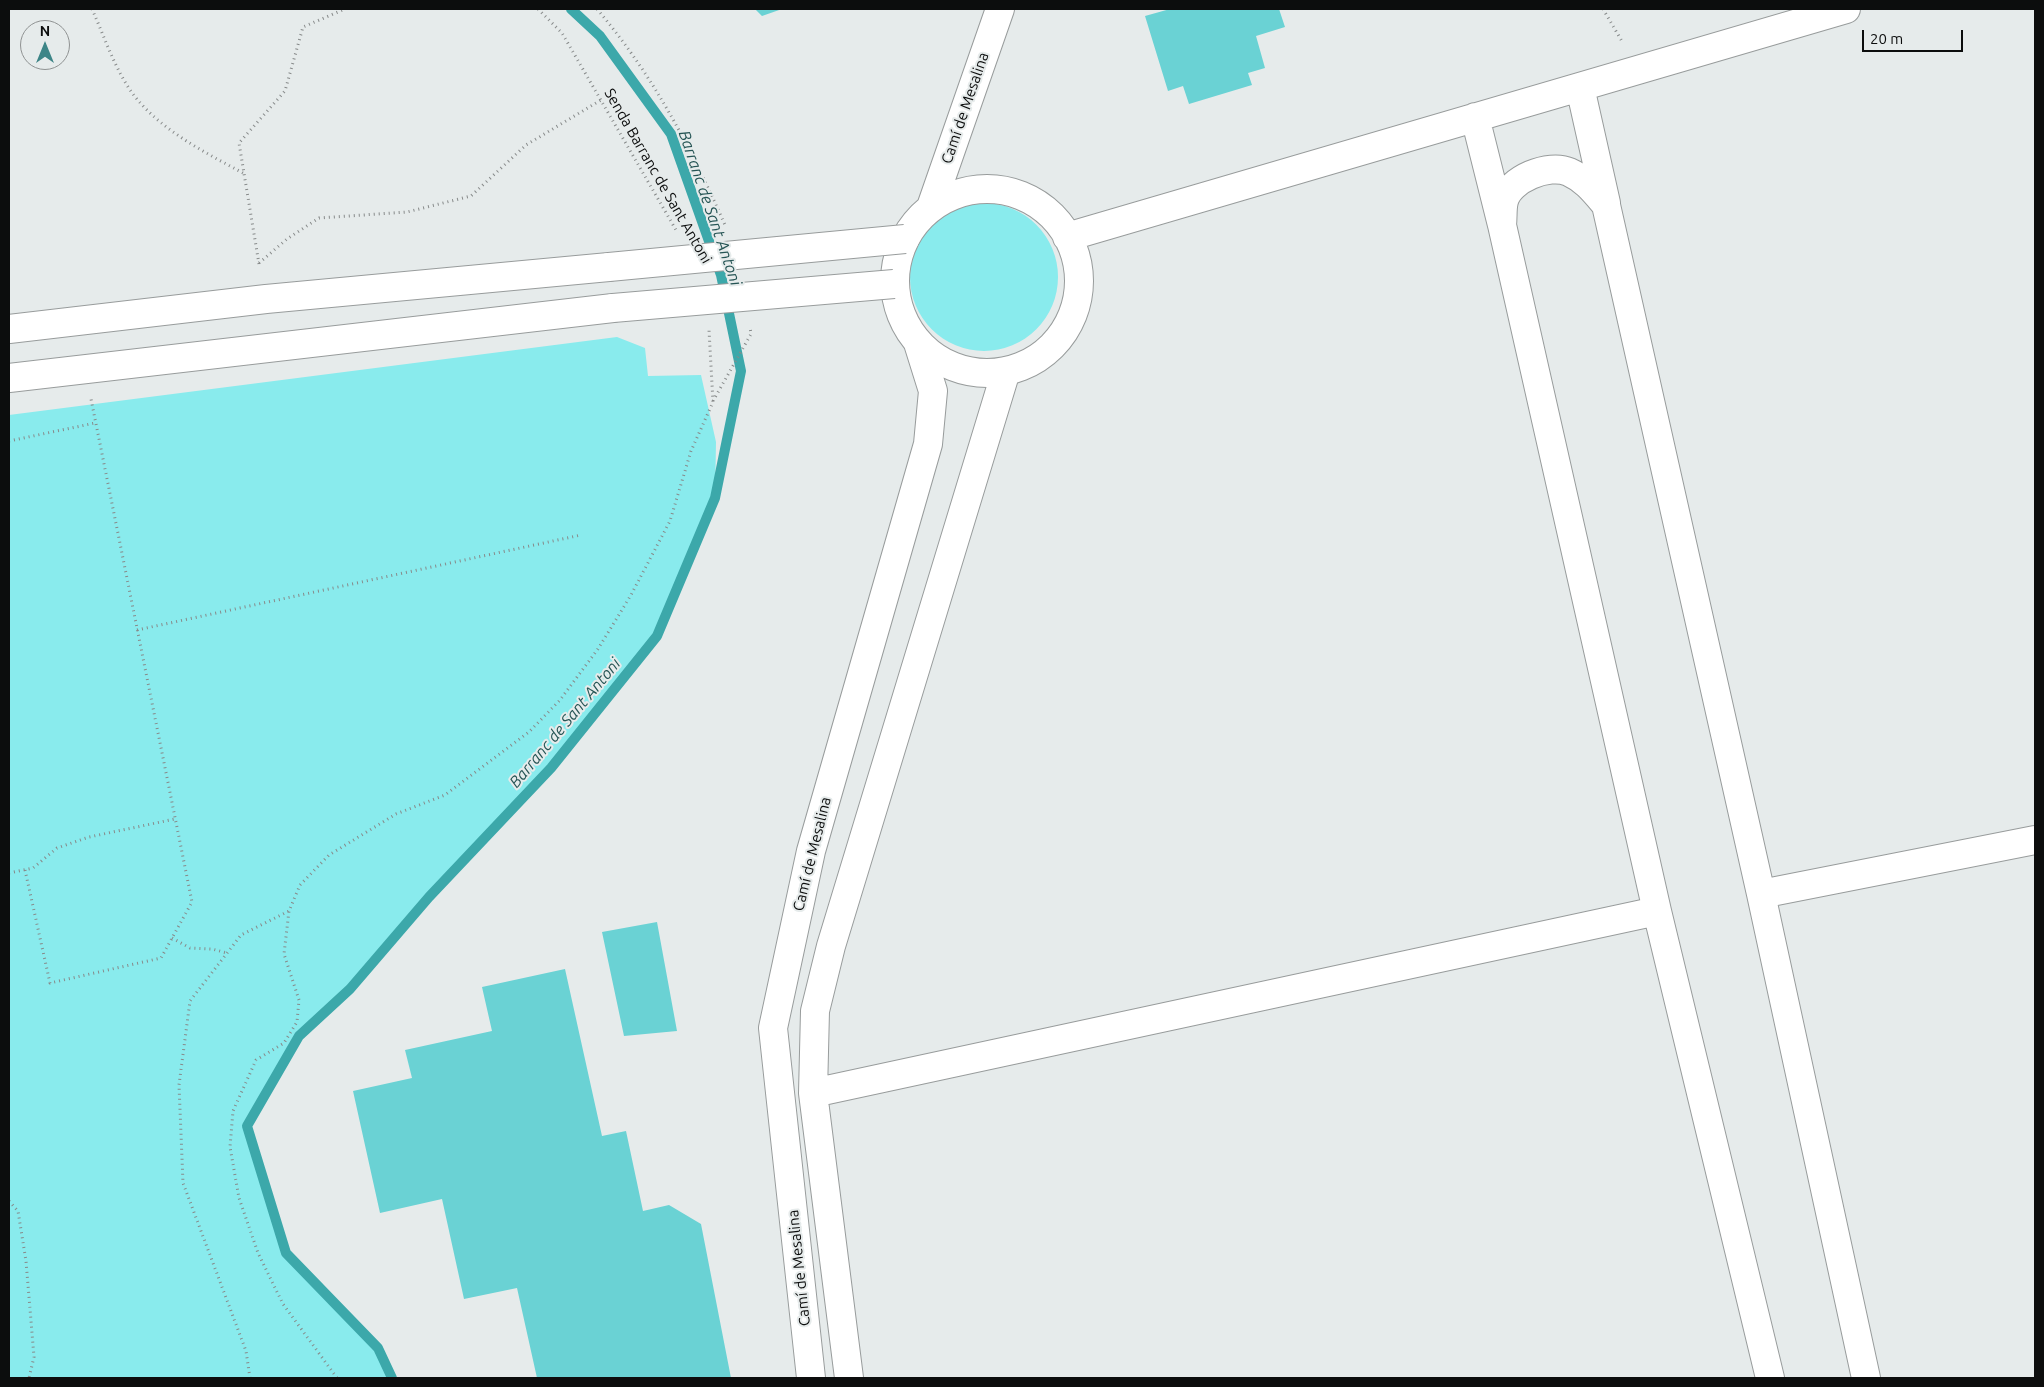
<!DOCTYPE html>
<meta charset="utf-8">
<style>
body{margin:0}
#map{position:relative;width:2044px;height:1387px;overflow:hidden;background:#e6ebeb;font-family:Ubuntu,sans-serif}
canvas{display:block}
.frame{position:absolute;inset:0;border:10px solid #0c0d0d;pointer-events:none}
.north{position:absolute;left:20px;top:20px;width:50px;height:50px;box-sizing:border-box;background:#e6ebeb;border:1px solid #8f9292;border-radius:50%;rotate:0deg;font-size:14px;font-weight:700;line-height:20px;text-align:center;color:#0c0d0d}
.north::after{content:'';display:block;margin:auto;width:18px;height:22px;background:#3d8587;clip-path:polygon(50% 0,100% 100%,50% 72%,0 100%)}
.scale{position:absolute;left:1862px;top:30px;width:101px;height:22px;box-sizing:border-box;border:2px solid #0c0d0d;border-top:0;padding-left:6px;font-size:15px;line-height:18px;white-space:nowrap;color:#0c0d0d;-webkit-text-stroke:4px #e6ebeb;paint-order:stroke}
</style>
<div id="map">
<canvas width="2044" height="1387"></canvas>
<div class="frame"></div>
<div class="north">N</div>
<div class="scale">20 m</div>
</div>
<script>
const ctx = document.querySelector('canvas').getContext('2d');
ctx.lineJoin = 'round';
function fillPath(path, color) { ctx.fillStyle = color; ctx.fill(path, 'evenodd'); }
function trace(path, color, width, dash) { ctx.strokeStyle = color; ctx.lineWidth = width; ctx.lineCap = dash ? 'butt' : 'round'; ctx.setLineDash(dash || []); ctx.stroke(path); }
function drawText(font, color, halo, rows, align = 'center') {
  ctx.font = font + ' Ubuntu,sans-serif'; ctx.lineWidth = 4; ctx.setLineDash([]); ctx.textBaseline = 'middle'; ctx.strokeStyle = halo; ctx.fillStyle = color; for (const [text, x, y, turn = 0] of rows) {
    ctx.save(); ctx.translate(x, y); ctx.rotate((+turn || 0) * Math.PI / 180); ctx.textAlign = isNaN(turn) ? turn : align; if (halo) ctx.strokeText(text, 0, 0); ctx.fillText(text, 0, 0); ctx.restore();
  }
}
const green = new Path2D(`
 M910 277a74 74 0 1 1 148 0a74 74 0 1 1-148 0Z
 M617 337 645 348 648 376 701 375 716 442 715 498 657 636 551 768 429 897 350 989 299 1036 247 1126 286 1253 378 1348 392 1378H9V415Z`);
const stream = new Path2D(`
 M392 1378 378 1348 286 1253 247 1126 299 1036 350 989 429 897 551 768 657 636 715 498 741 371 721 275 671 134 600 36 571 9`);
const building = new Path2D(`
 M755 9H782L762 16Z
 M1170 9H1279L1285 27 1256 36 1265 68 1248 73 1252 85 1189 104 1183 86 1168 91 1145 16Z
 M657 922 677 1031 624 1036 602 932Z
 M565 969 602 1136 626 1131 643 1211 669 1205 701 1224 731 1378H537L517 1288 464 1299 442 1199 380 1213 353 1091 412 1078 405 1050 492 1031 482 987Z`);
const path = new Path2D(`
 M92 9C105 38 116 73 136 98 164 132 206 153 243 173
 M538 9 562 33 676 230
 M597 9C653 75 690 146 725 225
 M1603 9 1623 43
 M259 263 287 239 319 218 407 212 471 196 526 145 601 100
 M259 264 239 143 285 91 303 27 345 9
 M713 401 751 334 750 327
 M9 441 95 423
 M137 630 581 535
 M25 870 50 983 161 958 192 902 91 399
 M9 873 33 868 57 848 89 837 175 819
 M172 938 190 948 212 949 227 953
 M9 1201 18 1211 26 1261 34 1357 29 1378
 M250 1378 246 1351 183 1183 179 1085 190 1001 241 935 289 911
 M337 1378 283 1304 258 1253 239 1198 230 1147 233 1111 256 1060 284 1043 297 1022 299 1000 284 954 289 911 300 885 329 855 396 814 445 795 529 732 560 700 598 649 631 595 670 521 691 451 713 402 709 330`);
const street = new Path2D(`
 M1580 87 1606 203
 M1475 117 1502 225 1657 911 1770 1378
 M895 281a92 92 0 1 1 184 0a92 92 0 1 1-184 0Z
 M931 207 1000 9
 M1502 225C1503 217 1502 208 1504 201 1509 179 1549 163 1569 172 1585 179 1595 192 1606 205L1761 894 1866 1378
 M1067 237 1846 9
 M9 329 266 299 609 267
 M9 378 613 308
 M1761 894 2035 840
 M813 1093 1657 911
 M811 1378 773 1028 811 851 928 444 933 391 918 343
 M849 1378 813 1093 815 1011 831 946 1006 371`);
const streetBridge = new Path2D(`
 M609 267 905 239
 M613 308 894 284`);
const streetNames = [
 ["Camí de Mesalina",965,108,-71],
 ["Senda Barranc de Sant Antoni",658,176,60],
 ["Camí de Mesalina",812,854,-76],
 ["Camí de Mesalina",799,1268,-96]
];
const waterNames = [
 ["Barranc de Sant Antoni",710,208,71],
 ["Barranc de Sant Antoni",565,723,-50]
];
fillPath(green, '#89ebed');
trace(stream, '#3ca8aa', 10);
fillPath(building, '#6ad2d4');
trace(street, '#989c9c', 30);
trace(path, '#878a8a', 3, [1, 4]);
trace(street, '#fff', 28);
trace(streetBridge, '#989c9c', 30, []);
trace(streetBridge, '#fff', 28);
drawText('15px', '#0c0d0d', '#e6ebeb', streetNames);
drawText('italic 16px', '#255454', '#e6ebeb', waterNames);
</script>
